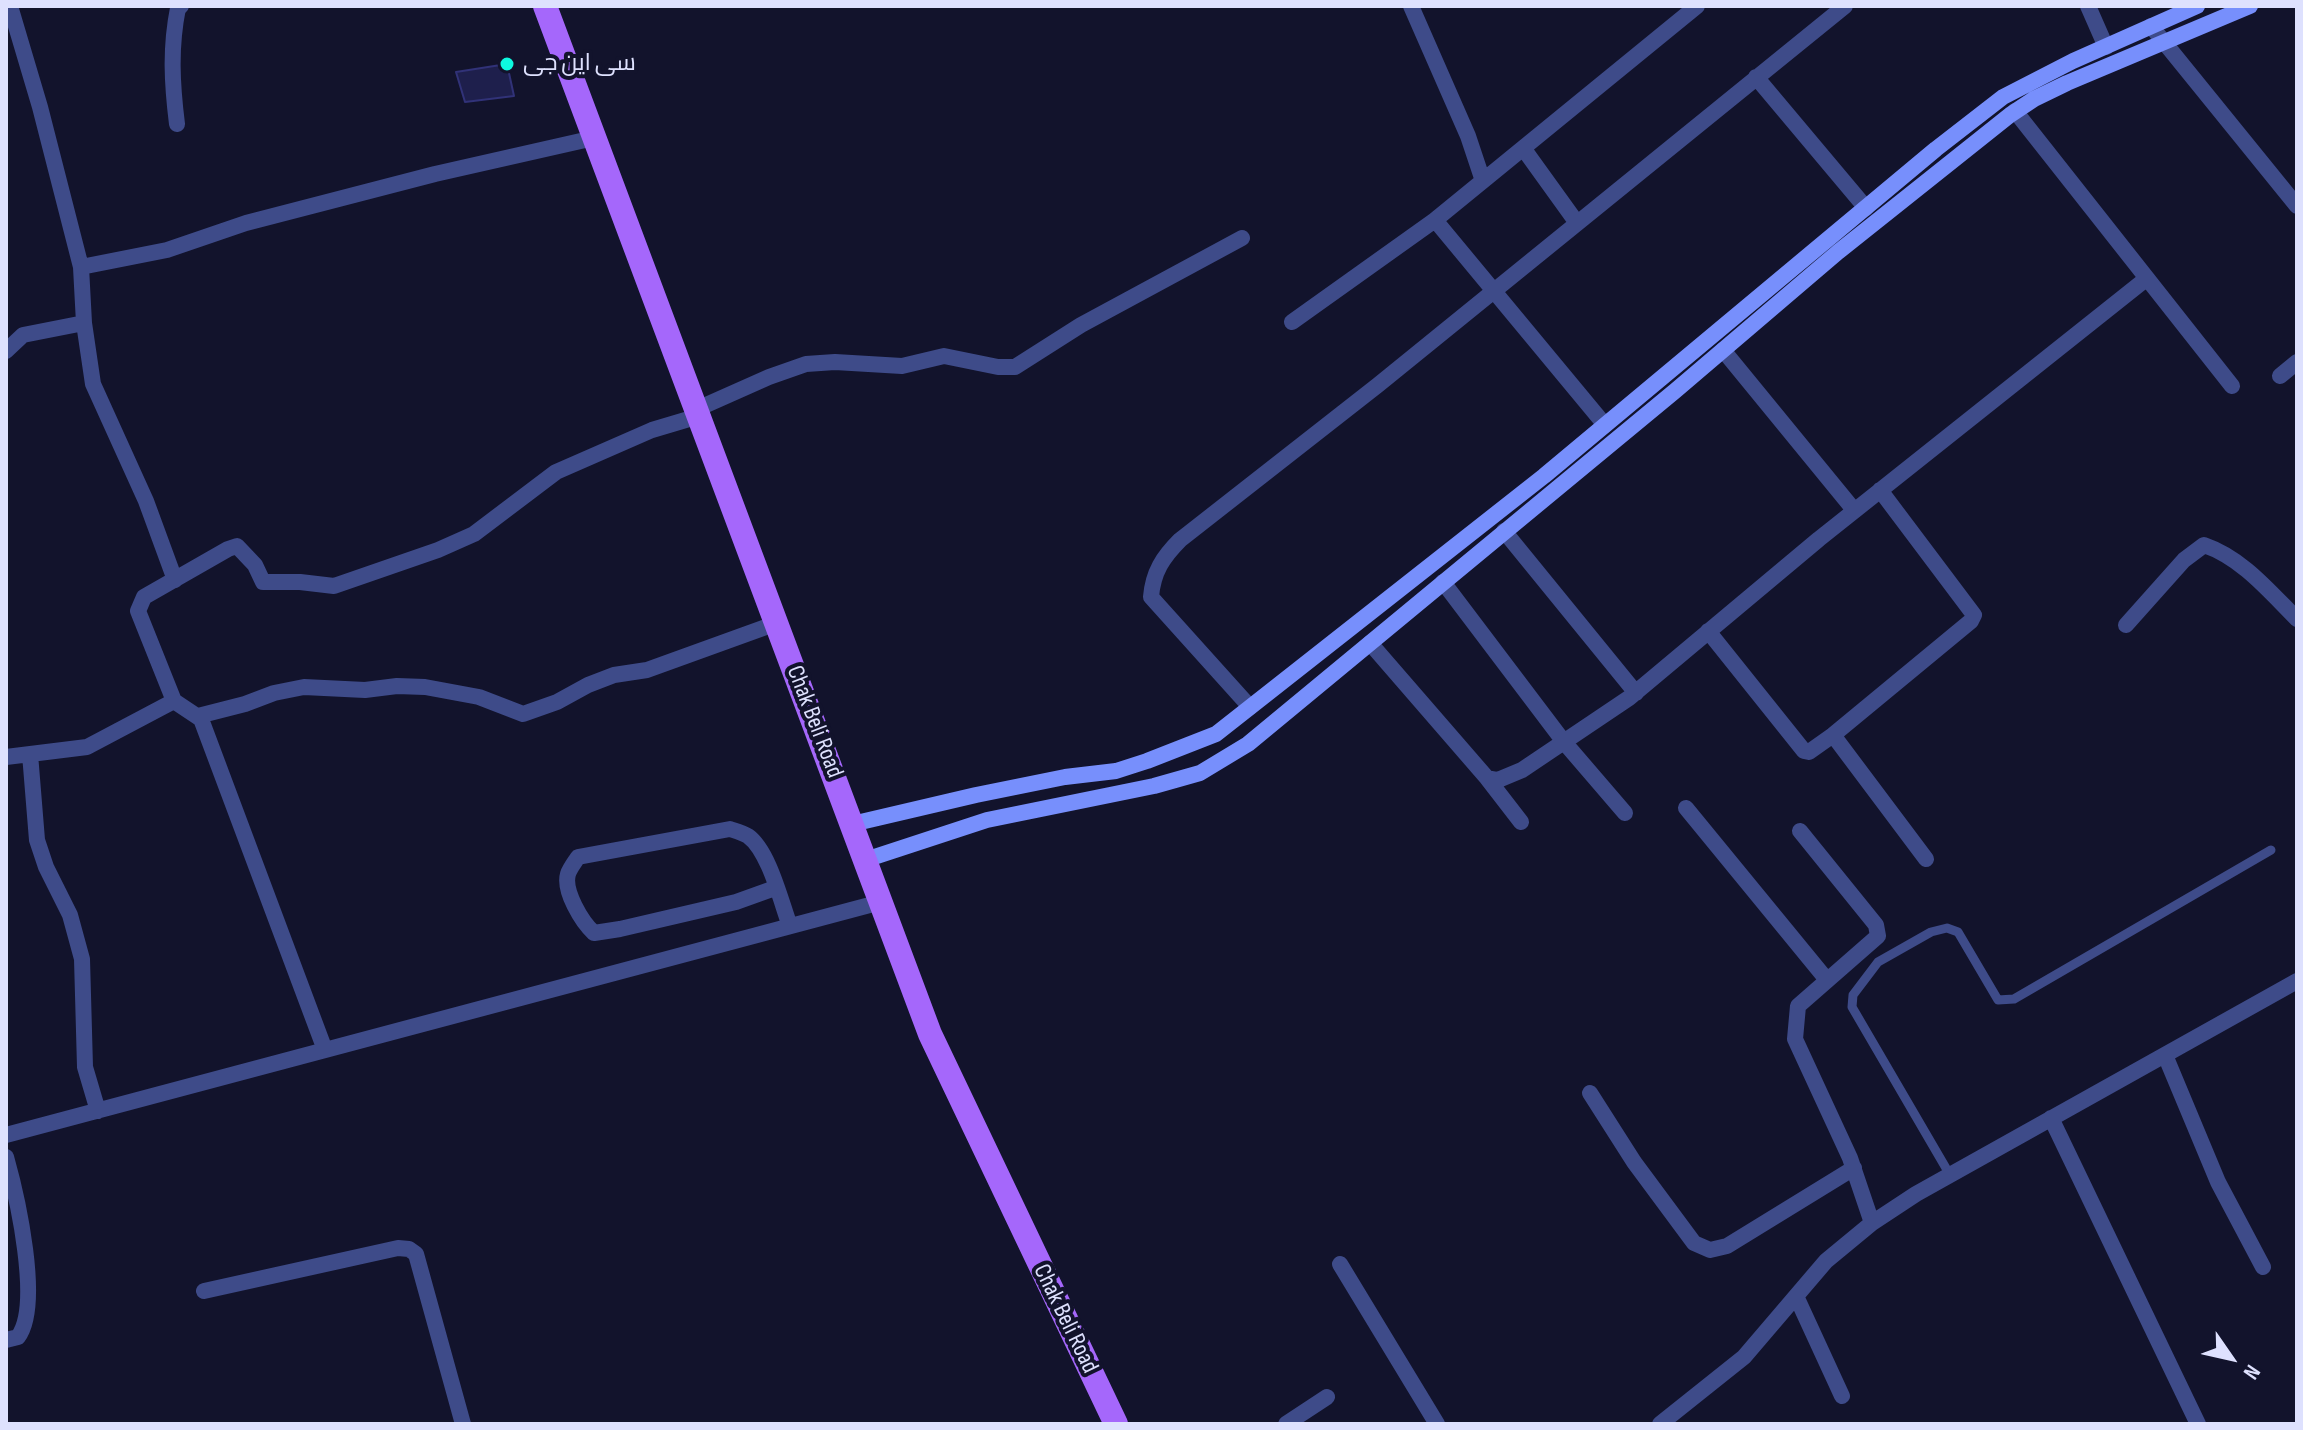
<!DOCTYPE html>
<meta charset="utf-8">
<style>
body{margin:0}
#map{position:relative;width:2303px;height:1430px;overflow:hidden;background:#12132c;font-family:"Sofia Sans Condensed",sans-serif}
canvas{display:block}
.frame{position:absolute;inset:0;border:8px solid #dee1fe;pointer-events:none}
.north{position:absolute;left:2191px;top:1318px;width:80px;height:80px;-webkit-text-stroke:6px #12132c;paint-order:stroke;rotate:124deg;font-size:22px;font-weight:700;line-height:32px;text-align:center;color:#dee1fe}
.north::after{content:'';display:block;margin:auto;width:28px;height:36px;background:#dee1fe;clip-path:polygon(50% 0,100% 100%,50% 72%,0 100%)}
</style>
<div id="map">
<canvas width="2303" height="1430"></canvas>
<div class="frame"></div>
<div class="north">N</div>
</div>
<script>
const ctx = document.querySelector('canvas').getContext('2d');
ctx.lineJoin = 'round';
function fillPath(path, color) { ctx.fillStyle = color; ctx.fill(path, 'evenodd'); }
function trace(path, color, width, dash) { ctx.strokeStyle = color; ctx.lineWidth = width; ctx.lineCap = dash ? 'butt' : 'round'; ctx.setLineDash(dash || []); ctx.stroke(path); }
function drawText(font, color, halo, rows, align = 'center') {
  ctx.font = font + ' "Sofia Sans Condensed",Cairo,sans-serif'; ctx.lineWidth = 8; ctx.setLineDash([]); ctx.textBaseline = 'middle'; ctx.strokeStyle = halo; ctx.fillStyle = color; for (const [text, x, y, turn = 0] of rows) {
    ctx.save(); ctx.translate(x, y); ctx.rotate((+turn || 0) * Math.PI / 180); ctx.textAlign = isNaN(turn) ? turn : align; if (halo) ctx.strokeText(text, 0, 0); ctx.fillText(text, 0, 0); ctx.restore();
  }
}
const building = new Path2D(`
 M507 64 514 96 465 102 456 72Z`);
const lane = new Path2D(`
 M1950 1175 1852 1007 1853 995 1878 962 1931 932 1947 928 1958 932 1998 1000 2014 999 2271 850`);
const street = new Path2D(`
 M10 6 40 107 81 267 84 323 93 384 146 501 175 580
 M1411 6 1468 136 1483 181
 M2088 6 2106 47
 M2151 26 2297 206
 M1756 77 1866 208
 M2015 111 2232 386
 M177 124C172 84 170 48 178 8L181 6
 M1523 148 1577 223
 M1435 220 1605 425
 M81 267 167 250 246 223 435 174 594 138
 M1292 322 1435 220 1697 6
 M1723 350 1854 510
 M6 351 23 335 84 323
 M2280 376 2297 362
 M697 409 769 377 806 364 835 362 902 366 944 356 998 367H1015L1081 325 1242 238
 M1504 531 1636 693
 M1443 582 1564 742 1625 813
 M2126 625 2184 560 2204 545C2242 558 2269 591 2297 619
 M1708 631 1804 751 1809 752 1833 735 1971 621 1974 615 1880 490
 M1370 643 1487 778 1498 780 1522 770 1629 698 1819 539 2146 279
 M174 701 138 611 144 597 228 549 237 546 255 565 263 582H300L334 586 438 550 474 534 556 472 652 430 699 416
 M1250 707 1151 597C1153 572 1163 557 1180 540L1378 385 1845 6
 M198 716 245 704 274 693 304 687 365 690 397 686 425 687 479 697 523 714 557 702 588 685 614 675 647 670 777 623
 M1833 735 1926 859
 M30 754 37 840 46 867 70 915 82 959 85 1067 98 1111
 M6 757 87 747 174 701 201 719 325 1050
 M1487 778 1521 822
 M1686 808 1827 980
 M1800 831 1876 925 1878 936 1798 1006 1795 1039 1850 1158 1872 1223
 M775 888 736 902 620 929 594 933C582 922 563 891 568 874 570 868 575 862 578 857L730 829C736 831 743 833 748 836 769 851 781 902 790 926
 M2165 1055 2218 1182 2263 1267
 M1590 1093 1634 1162 1694 1243 1710 1250 1727 1246 1854 1168
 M2051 1118 2198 1424
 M6 1135 881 902
 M6 1157C17 1196 42 1305 18 1337L6 1340
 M1340 1264 1437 1424
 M204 1291 398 1248 409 1249 416 1254 463 1424
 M1796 1296 1842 1396
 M1286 1424 1327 1397
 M1660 1424 1744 1357 1826 1261 1872 1223 1916 1194 2297 981`);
const secondary = new Path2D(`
 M852 824 976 795 1065 777 1116 771 1147 761 1216 734 1544 476 1936 149 2003 97 2073 61 2197 6
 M865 860 987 820 1154 786 1200 773 1248 744 1675 391 1838 252 2010 115 2034 99 2067 83 2250 6`);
const primary = new Path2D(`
 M545 6 930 1034 1116 1424`);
const markers = [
 [507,64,8,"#0ef9e0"]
];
const poiNames = [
 ["سی این جی",523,64]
];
const streetNames = [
 ["Chak Beli Road",814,722,69],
 ["Chak Beli Road",1065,1319,64]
];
fillPath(building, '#1e1f4c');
trace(building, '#313278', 2);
trace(lane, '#3e4b89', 9);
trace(street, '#3e4b89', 16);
trace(secondary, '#778ffc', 16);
trace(primary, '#a567fb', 24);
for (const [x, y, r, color] of markers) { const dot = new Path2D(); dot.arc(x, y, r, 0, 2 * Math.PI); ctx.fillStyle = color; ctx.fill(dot); trace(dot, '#12132c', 3); }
drawText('24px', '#dee1fe', '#12132c', poiNames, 'left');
drawText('24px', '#dee1fe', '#12132c', streetNames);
</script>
